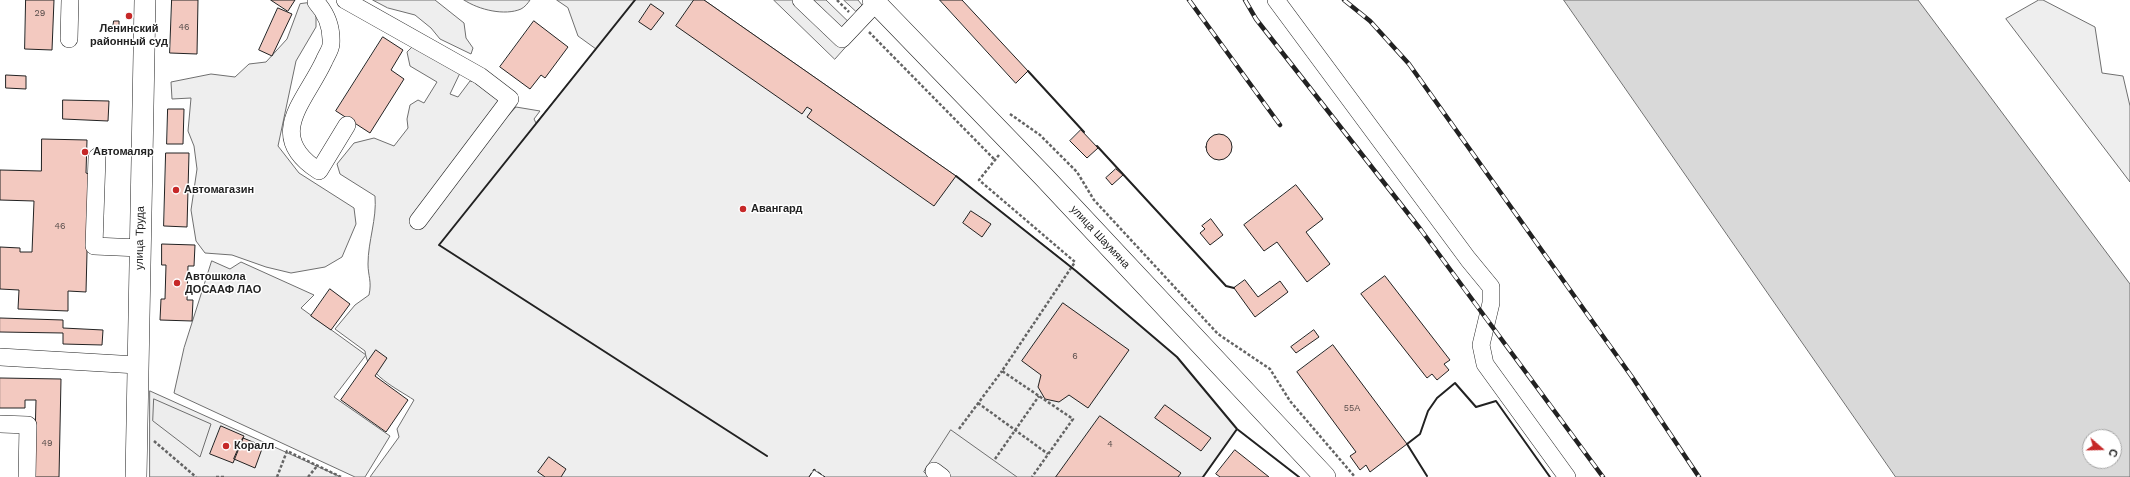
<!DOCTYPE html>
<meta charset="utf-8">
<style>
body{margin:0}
#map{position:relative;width:2130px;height:477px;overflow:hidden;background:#fff;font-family:"Work Sans",sans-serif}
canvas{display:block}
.north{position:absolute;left:2082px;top:429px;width:40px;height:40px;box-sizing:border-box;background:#fff;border:1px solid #a7a7a7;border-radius:50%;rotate:110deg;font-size:11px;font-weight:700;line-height:16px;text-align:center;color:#222}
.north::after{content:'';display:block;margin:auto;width:14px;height:18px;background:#c62828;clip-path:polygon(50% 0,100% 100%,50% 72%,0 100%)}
</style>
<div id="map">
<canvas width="2130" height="477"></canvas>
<div class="north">С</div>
</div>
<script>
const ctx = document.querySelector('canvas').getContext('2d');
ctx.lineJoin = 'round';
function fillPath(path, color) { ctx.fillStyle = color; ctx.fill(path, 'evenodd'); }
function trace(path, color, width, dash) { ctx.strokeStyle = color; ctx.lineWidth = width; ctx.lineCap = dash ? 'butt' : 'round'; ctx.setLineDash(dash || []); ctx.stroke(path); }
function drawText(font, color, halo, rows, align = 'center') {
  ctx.font = font + ' "Work Sans",sans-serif'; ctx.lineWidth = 3; ctx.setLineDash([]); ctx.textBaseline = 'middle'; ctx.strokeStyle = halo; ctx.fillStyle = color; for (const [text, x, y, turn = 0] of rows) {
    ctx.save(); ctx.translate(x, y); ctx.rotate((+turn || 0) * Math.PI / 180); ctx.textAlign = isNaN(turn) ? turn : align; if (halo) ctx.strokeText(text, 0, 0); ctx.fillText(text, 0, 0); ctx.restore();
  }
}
const green = new Path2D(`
 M373 0H435L464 23 466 38 473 48 471 54 440 39 431 28 415 15 388 8Z
 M464 0H530C528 3 525 7 521 9 505 16 479 10 464 0Z
 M557 0H704L956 176 1069 265 1177 357 1237 429 1203 477H825L814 470 809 477H370L399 437 397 429 414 400C396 388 367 375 365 351L335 329 355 305 369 295C372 281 368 276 368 264 368 241 377 219 375 196L340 174 337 164 354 143 374 138 394 146 408 128 407 119 410 105 418 100 424 103 437 82 410 66 407 52 413 46 460 73 450 94 458 97 470 81 479 83 498 96 503 121 516 107 540 111 534 119 536 123 596 49 578 36 568 8Z
 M844 0H858L862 5 856 11Z
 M2039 0H2043L2095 27 2102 73 2123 76 2130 106V182L2006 19Z
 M308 3 316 14V27L296 61 278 146 299 173 354 208 356 224 342 257 325 267 291 273 266 267 232 255 205 253 196 241 191 210 197 169 194 146 188 131 191 98 172 99 171 82 211 74 235 77 249 64 266 62 287 39 300 4Z
 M150 391 341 477H150Z`);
const parking = new Path2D(`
 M774 0H826L859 32 835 59Z
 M212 261 230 269 241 262 314 295 301 308 366 355 334 397 390 436 365 477H355L174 393 184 348Z
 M154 399 211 424 200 457 153 421Z
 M951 430 1017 477H930L924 472Z`);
const water = new Path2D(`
 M1564 0H1918L2130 284V477H1896ZM2090 437H2114V461H2090Z`);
const building = new Path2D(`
 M26 0H54L52 50 25 49Z
 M172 0H198L197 54 170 53Z
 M271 0H295L288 11Z
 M694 0H704L956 176 934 206 807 117 812 110 807 107 802 114 676 26Z
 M940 0H962L1028 71 1016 83Z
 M651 4 664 13 651 30 639 22Z
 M278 8 292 14 272 56 259 50Z
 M114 21H119V29L113 28Z
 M534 21 568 47 545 78 541 75 530 89 500 67Z
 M383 37 403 50 391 70 404 79 370 133 336 111Z
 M6 75 26 76V89L6 88Z
 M63 100 109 101 108 121 63 119Z
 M168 109H184L183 144H167Z
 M1081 130 1098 148 1087 158 1070 141Z
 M1206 147a13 13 0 1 1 26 0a13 13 0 1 1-26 0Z
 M42 139 87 140 86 173 89 174 86 292 68 291V311L18 309 19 290 0 289V247L20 248V252H32L34 201 0 200V170L41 171Z
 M166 153H189L187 227 164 226Z
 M1116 169 1123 175 1112 185 1106 178Z
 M1296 185 1323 219 1306 232 1330 264 1307 282 1277 242 1264 251 1244 225Z
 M971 211 991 224 982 237 963 223Z
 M1211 219 1223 235 1210 245 1200 233 1205 229 1202 226Z
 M162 244 195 245 194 266H188L187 300H193L192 321 160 320 161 299H165L166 265H162Z
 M1385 276 1450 360 1444 364 1449 370 1437 380 1432 374 1427 378 1361 294Z
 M1245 280 1258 297 1280 281 1288 292 1255 317 1234 288Z
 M330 289 350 304 331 330 311 316Z
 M1063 303 1129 350 1088 408 1069 395 1059 402 1045 399 1038 387 1041 375 1022 361Z
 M0 318 63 320V328L103 330 102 345 63 344V333L0 332Z
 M1314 330 1319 337 1296 353 1291 347Z
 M1333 345 1407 444 1370 472 1366 465 1360 470 1350 456 1356 452 1297 372Z
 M376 350 387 358 375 376 408 400 386 432 341 400Z
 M0 378 61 379 59 477H34L36 400H25V408H0Z
 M1165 405 1211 438 1201 451 1155 418Z
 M1100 416 1181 473 1178 477H1056Z
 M221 426 244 436 233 463 210 454Z
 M243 438 263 446 255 468 234 459Z
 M1235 450 1269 477H1220L1216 474Z
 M549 457 566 469 561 477H545L538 472Z`);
const path = new Path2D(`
 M837 0 849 12
 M869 32 995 160
 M1010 114 1040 135 1077 172 1094 200 1218 334 1270 369 1290 401 1355 477
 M999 155 979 180 1075 262 1002 371 1073 419 1032 477
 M978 403 1048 454
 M959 429 1002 371
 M154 441 196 477
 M995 459 1039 396
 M216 477H225
 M277 477 287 451 341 477
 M308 477 318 465`);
const minor = new Path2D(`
 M316 0V2C327 14 332 27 331 44 331 49 326 56 324 61 305 102 264 136 319 171L347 125
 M345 0 480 76 510 99 418 221
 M801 0 842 39 876 3
 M1276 0 1468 259 1491 287V303L1481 345 1485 364 1567 477
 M69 39 70 0
 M97 157 94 246 140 248
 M0 357 137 365
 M0 424 28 425 27 477
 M934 471 942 477`);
const major = new Path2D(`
 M873 0 1044 177 1325 477
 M136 477 145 0`);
const rail = new Path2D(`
 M1189 0 1280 125
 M1245 0 1256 19 1421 230 1603 477
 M1344 0 1370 21 1409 64 1632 377 1699 477`);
const fence = new Path2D(`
 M809 477 814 469 825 477`);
const wall = new Path2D(`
 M635 0 439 245 767 456
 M1028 71 1084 132
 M1097 146 1226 286 1234 288
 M956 176 1076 271 1177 357 1237 429 1299 477
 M1427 476 1407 444 1420 434 1428 411 1437 398 1455 383 1476 407 1496 401 1550 477
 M1203 477 1237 429`);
const markers = [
 [129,16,4,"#c62828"],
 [85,152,4,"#c62828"],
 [176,190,4,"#c62828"],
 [743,209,4,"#c62828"],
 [177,283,4,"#c62828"],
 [226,446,4,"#c62828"]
];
const numberNames = [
 ["29",40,13],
 ["46",184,27],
 ["46",60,226],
 ["6",1075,356],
 ["55А",1352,408],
 ["49",47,443],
 ["4",1110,444]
];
const poiNames = [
 ["Ленинский",129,29,"center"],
 ["районный суд",129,42,"center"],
 ["Автомаляр",93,152],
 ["Автомагазин",184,190],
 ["Авангард",751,209],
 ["Автошкола",185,277],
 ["ДОСААФ ЛАО",185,290],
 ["Коралл",234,446]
];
const streetNames = [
 ["улица Шаумяна",1100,237,47],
 ["улица Труда",140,238,-89]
];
fillPath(green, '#eee');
trace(green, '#6f6f6f', 1);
fillPath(parking, '#ededed');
trace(parking, '#6f6f6f', 1);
fillPath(water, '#d9d9d9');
trace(water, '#6f6f6f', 1);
fillPath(building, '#f3c9c0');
trace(building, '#222', 1);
trace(minor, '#222', 18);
trace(major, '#222', 22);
trace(path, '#646464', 2.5, [3, 2]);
trace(minor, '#fff', 17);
trace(major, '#fff', 21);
trace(rail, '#222', 4.5);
trace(rail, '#fff', 3, [9]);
trace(fence, '#222', 1, [5, 2]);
trace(wall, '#222', 2);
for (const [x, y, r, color] of markers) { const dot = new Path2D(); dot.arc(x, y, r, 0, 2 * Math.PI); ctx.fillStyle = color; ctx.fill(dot); trace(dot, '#fff', 1.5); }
drawText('9px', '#564c4a', null, numberNames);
drawText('bold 11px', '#222', '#fff', poiNames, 'left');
drawText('11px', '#222', '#fff', streetNames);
</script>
